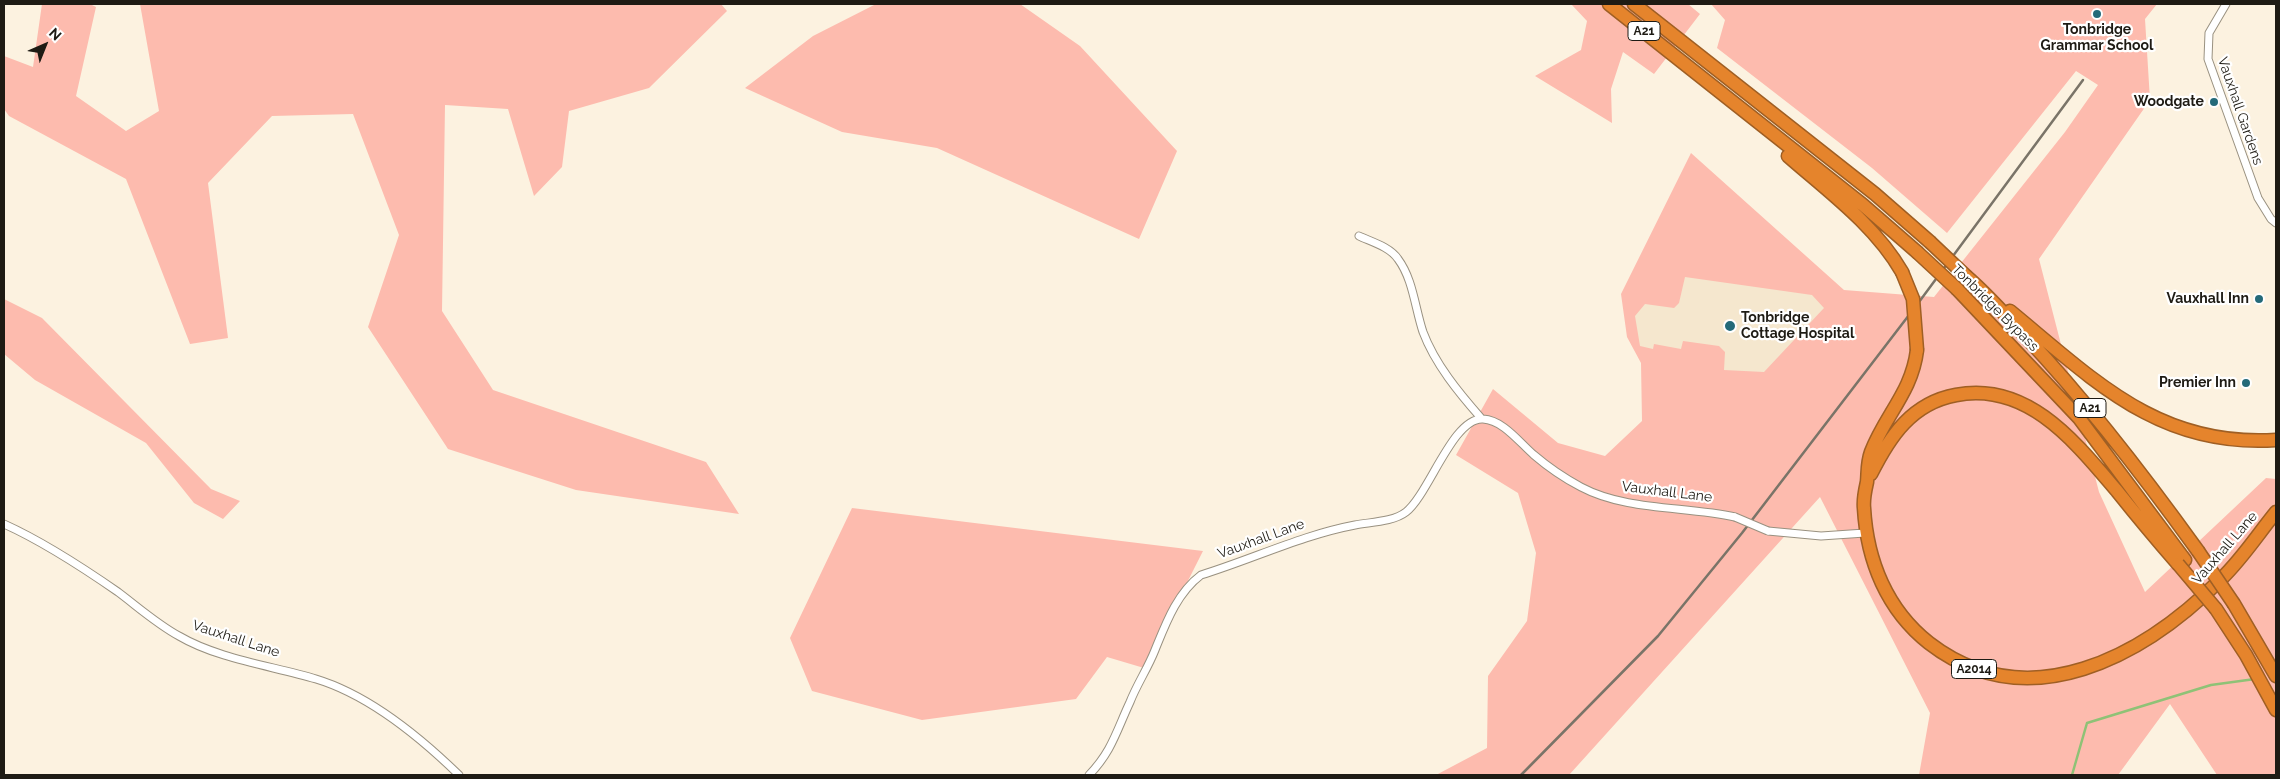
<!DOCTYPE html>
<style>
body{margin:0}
#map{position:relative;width:2280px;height:779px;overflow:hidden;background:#fcf2e0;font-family:Raleway,sans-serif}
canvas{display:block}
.frame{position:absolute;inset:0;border:5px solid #1e1b14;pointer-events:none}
.north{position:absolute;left:20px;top:20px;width:50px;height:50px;-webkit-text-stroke:4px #fff;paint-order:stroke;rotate:44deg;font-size:14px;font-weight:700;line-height:20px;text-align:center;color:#1e1b14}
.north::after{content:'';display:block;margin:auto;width:18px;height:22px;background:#1e1b14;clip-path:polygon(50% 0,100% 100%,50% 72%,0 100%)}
</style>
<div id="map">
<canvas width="2280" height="779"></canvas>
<div class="frame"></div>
<div class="north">N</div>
</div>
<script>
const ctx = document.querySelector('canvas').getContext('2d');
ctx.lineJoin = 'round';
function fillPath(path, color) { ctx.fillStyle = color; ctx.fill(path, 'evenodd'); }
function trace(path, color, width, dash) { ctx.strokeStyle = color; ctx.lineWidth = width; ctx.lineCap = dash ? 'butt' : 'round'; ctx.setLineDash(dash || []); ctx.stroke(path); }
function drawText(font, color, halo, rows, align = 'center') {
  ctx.font = font + ' Raleway,sans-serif'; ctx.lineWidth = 4.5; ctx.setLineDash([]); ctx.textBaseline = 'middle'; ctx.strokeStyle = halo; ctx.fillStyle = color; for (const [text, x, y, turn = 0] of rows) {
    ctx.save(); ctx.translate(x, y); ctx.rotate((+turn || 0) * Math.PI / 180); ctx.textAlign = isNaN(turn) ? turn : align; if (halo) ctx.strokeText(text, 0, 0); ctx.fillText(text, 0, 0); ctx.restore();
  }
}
const built = new Path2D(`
 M1700 187 1844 305 1754 413 1646 374 1629 305Z`);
const green = new Path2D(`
 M42 4H90L96 7 76 96 126 131 159 111 140 4H721L727 11 649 88 569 111 562 167 534 196 508 109 445 105 442 311 493 390 706 462 739 514 576 490 448 449 368 327 399 235 353 114 272 116 208 183 228 338 190 344 126 179 9 116 4 109V56L33 67Z
 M876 4H1020L1080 46 1177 151 1139 239 937 148 842 132 745 88 813 36Z
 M1571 4H1688L1700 14 1654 74 1623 52 1611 89 1612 123 1535 76 1581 50 1587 21Z
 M1711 4H2157L2145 19 2150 100 2039 259 2099 492 2145 592 2266 478 2276 479V775H2217L2170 704 2118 775H1919L1930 713 1820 497 1569 775H1436L1487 748 1488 676 1527 621 1536 553 1518 493 1456 455 1493 389 1558 443 1605 456 1642 421 1641 363 1627 337 1621 294 1691 153 1844 290 1934 297 2065 132 2098 85 2076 71 1947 233 1872 168 1717 48 1725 20ZM1685 277 1812 295 1824 308 1764 372 1724 370 1725 352 1719 346 1683 341 1681 349 1654 344 1653 349 1640 346 1635 316 1645 304 1674 308 1679 303Z
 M4 299 42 318 211 489 240 501 223 519 194 503 146 443 35 380 4 354Z
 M852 508 1203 551 1144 668 1107 657 1076 699 922 720 812 691 790 638Z`);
const stream = new Path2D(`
 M2072 775 2087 723 2211 685 2255 679`);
const street = new Path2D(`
 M2226 4 2209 33 2208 59 2258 198 2271 219 2276 223
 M1359 236C1372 242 1390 247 1398 259 1413 279 1415 308 1423 332 1435 364 1459 393 1481 418
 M4 524C44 542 82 567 118 592 138 607 157 624 179 636 218 659 273 666 316 679 369 695 420 737 459 775
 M1768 531 1821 536 1865 533
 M1089 775C1112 751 1116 732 1130 702 1137 684 1148 668 1155 650 1166 623 1177 593 1201 575 1253 559 1302 535 1355 525 1371 522 1393 522 1406 512 1429 494 1453 417 1483 419 1503 420 1519 442 1534 455 1548 467 1564 478 1581 487 1626 511 1685 506 1735 517`);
const highway = new Path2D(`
 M1609 4 1863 205 1917 252
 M1634 4 1875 194 1930 242
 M1788 156C1828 191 1875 225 1902 272
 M1967 277C1988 295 2007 317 2026 337 2089 404 2144 476 2198 551
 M1957 289 2079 418 2185 560
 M2010 311C2094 380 2159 448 2276 440
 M1917 350C1912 392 1885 415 1871 452 1867 463 1868 472 1867 482 1865 491 1863 499 1864 508 1867 561 1887 610 1929 643 2029 720 2144 656 2221 579 2242 559 2258 534 2276 512
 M1871 474C1890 436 1912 403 1956 395 2028 381 2076 443 2117 491 2137 516 2157 540 2178 564
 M2234 604 2276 676
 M2216 609 2246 655 2276 710`);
const rail = new Path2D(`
 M1521 775 1658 636 1742 533 1919 302 2083 80`);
const streetBridge = new Path2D(`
 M1735 517 1768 531`);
const highwayBridge = new Path2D(`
 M1930 242 1967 277
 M1917 252 1957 289
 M1902 272 1913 299 1917 350
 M2198 551 2234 604
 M2178 564 2216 609`);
const markers = [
 [2097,14,5,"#246a79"],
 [2214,102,5,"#246a79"],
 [2259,299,5,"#246a79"],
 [1730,326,6,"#246a79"],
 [2246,383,5,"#246a79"]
];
const shields = [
 [1644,31,32],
 [2090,408,32],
 [1974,669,45]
];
const shieldNames = [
 ["A21",1644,31],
 ["A21",2090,408],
 ["A2014",1974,669]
];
const poiNames = [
 ["Tonbridge",2097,30,"center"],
 ["Grammar School",2097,46,"center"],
 ["Woodgate",2204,102],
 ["Vauxhall Inn",2249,299],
 ["Tonbridge",1741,318,"left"],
 ["Cottage Hospital",1741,334,"left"],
 ["Premier Inn",2236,383]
];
const streetNames = [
 ["Vauxhall Gardens",2240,111,71],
 ["Tonbridge Bypass",1995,308,45],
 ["Vauxhall Lane",1667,492,7],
 ["Vauxhall Lane",1261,539,-20],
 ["Vauxhall Lane",2225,548,-49],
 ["Vauxhall Lane",236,639,18]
];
fillPath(built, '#f5e7ce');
fillPath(green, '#fdbbae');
trace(stream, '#8ec276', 2.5);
trace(street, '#999180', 9);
trace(highway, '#9f5f24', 15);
trace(street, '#fff', 7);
trace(highway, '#e5842c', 12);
trace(rail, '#7a7468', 2.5);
trace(streetBridge, '#999180', 9, []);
trace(highwayBridge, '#9f5f24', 15, []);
trace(streetBridge, '#fff', 7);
trace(highwayBridge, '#e5842c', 12);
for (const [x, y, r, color] of markers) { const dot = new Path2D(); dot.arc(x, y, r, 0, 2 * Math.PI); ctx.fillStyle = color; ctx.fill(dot); trace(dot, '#fff', 2); }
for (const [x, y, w] of shields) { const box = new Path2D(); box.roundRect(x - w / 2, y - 9.5, w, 19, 4); ctx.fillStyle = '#fff'; ctx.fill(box); trace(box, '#1e1b14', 1); }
drawText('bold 12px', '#1e1b14', null, shieldNames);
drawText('bold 14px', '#1e1b14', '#fff', poiNames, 'right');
drawText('14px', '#1e1b14', '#fff', streetNames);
</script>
